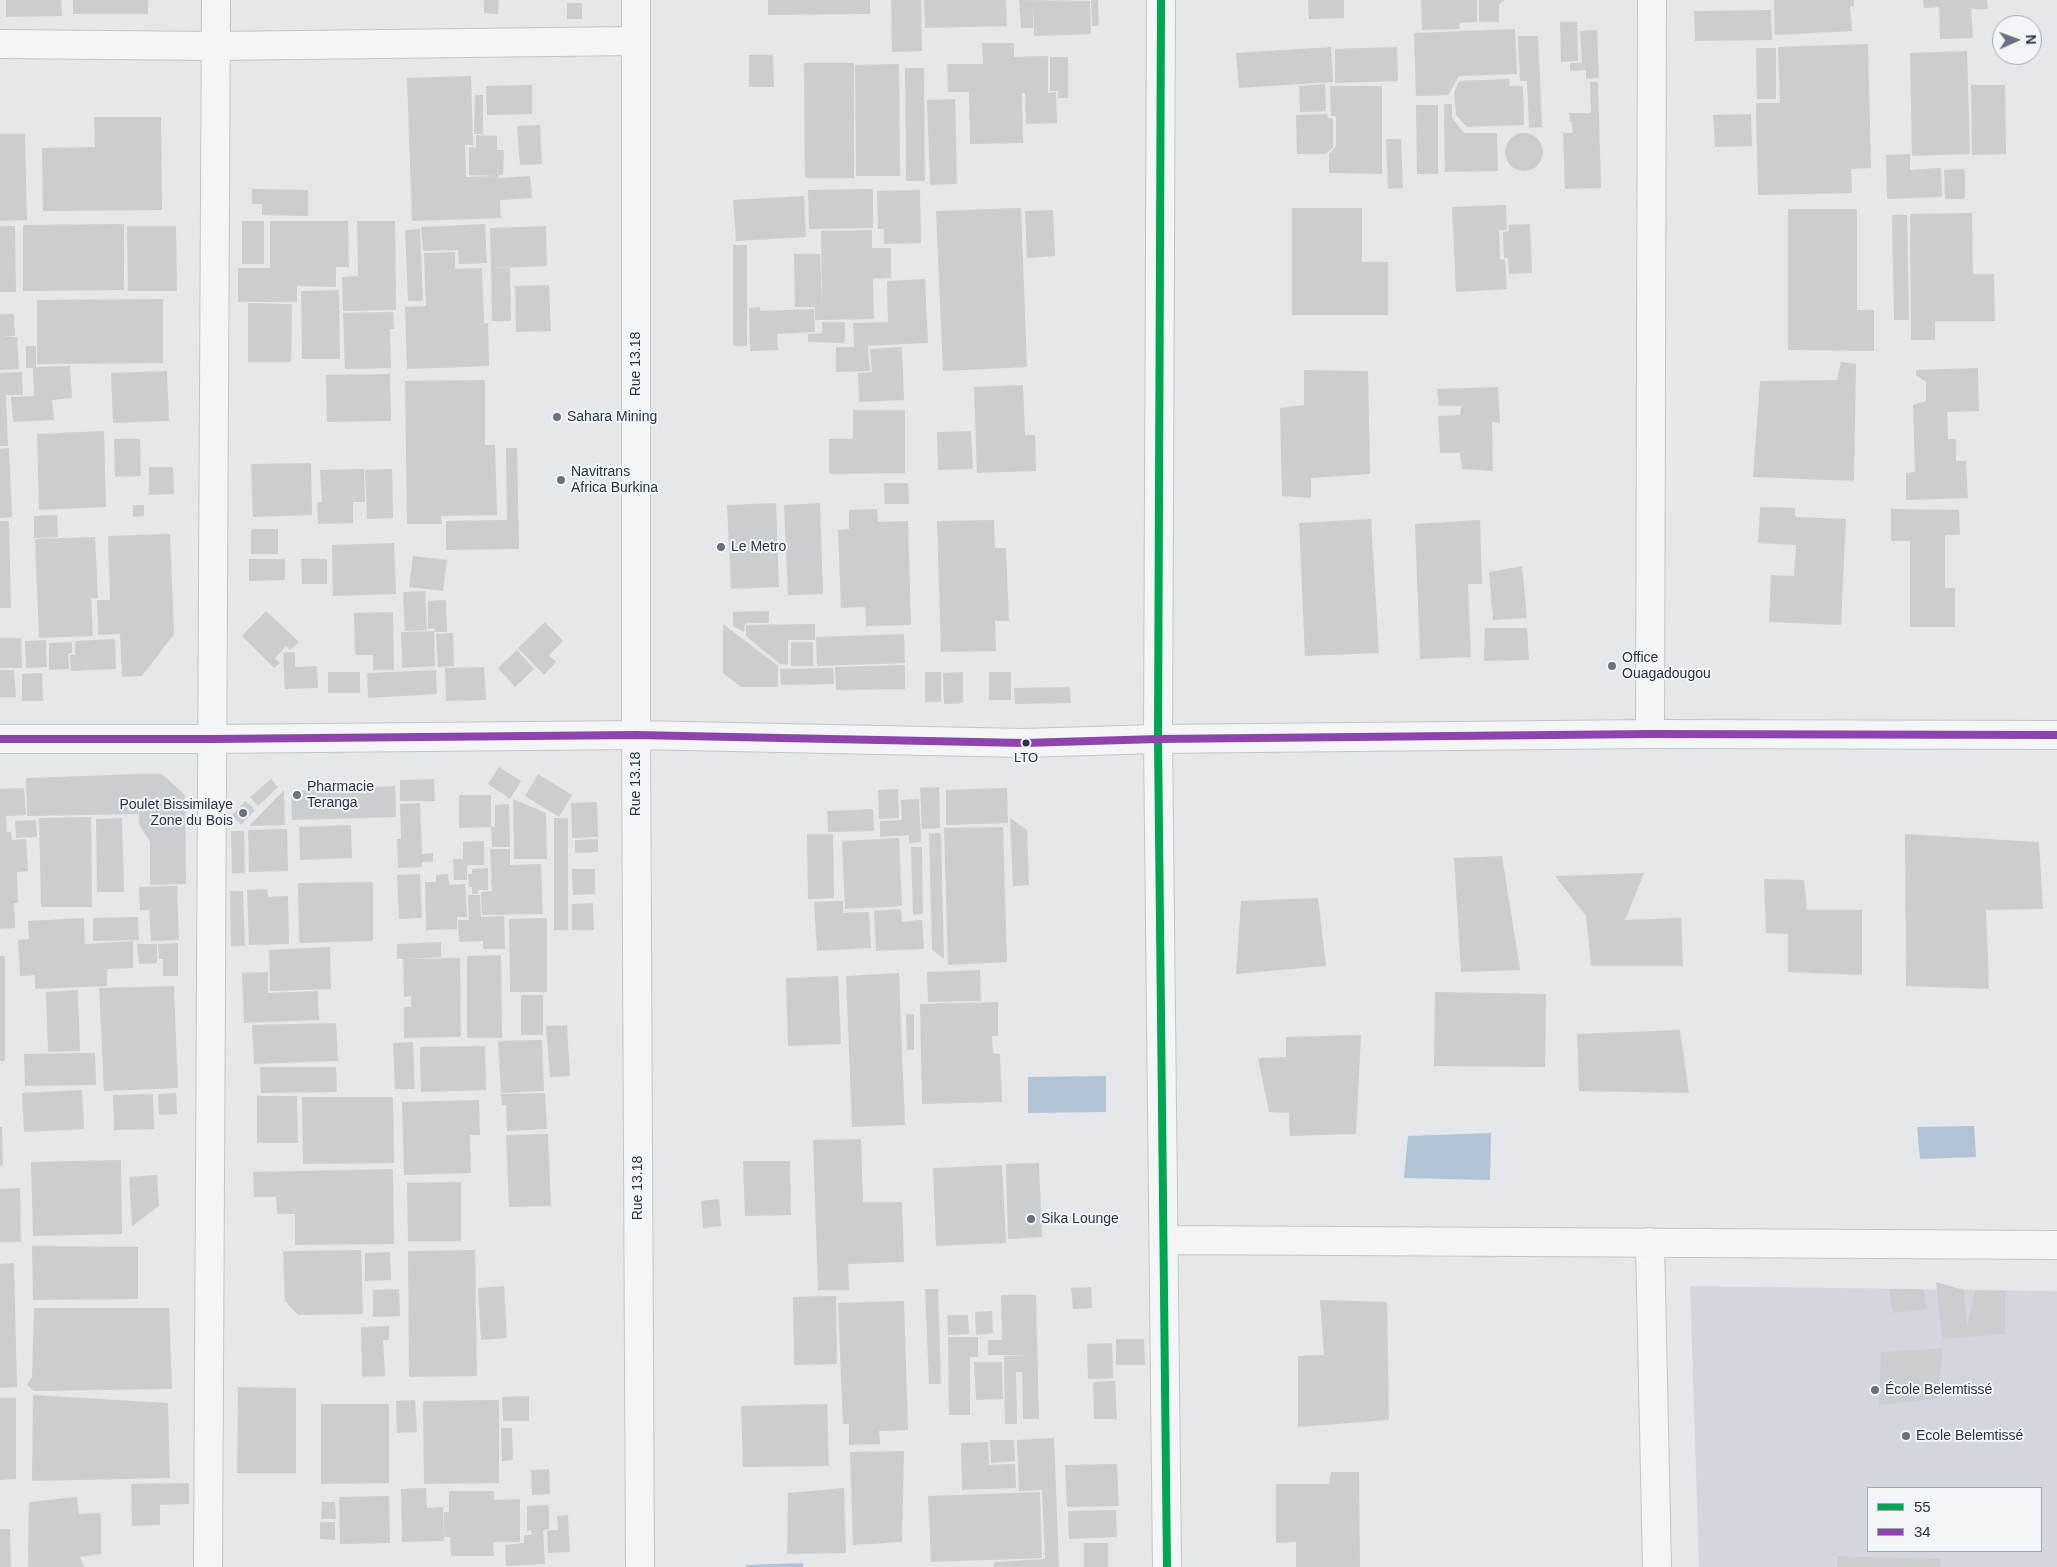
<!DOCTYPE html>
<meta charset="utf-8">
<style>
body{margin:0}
#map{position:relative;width:2057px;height:1567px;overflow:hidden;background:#e5e7ea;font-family:Arial,sans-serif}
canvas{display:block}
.legend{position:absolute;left:1867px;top:1487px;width:175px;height:65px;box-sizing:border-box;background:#f3f6f9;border:1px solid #a2a8b1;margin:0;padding:6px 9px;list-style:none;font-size:15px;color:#293346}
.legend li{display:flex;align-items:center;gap:10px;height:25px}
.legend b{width:25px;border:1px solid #a2a8b1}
.north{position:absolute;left:1992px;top:15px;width:50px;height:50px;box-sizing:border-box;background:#f3f6f9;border:1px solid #a2a8b1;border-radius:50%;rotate:88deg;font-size:14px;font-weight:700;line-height:20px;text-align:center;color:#293346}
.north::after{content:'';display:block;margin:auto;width:18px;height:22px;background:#6b727f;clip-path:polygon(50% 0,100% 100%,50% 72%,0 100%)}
</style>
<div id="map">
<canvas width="2057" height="1567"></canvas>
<ul class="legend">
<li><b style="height:6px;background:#00a651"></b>55</li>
<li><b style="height:6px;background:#8e44ad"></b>34</li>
</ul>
<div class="north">N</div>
</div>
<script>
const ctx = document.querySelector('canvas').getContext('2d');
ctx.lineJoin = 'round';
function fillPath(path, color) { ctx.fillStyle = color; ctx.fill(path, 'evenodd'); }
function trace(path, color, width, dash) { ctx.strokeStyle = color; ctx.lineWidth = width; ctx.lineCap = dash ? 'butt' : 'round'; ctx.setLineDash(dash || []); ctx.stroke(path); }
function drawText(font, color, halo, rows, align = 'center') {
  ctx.font = font + ' Arial,sans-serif'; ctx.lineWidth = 4; ctx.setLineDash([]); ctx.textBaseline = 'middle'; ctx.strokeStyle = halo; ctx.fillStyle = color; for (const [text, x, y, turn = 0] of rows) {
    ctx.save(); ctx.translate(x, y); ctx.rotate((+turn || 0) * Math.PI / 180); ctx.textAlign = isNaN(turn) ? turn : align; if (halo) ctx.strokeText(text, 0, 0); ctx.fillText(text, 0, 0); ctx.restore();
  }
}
const built = new Path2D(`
 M1690 1286 2057 1291V1567H1699ZM1868 1488H2041V1551H1868Z`);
const water = new Path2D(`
 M1106 1076V1112L1028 1113V1077Z
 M1974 1126 1976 1157 1920 1159 1917 1127Z
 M1491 1133 1490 1180 1404 1178 1408 1136Z
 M803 1563V1567H746V1565Z`);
const building = new Path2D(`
 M6 0H61L62 16 6 17Z
 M73 0H148V14H73Z
 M484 0H499L498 14 484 13Z
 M768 0H870V14L768 15Z
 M891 0H921L922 51 892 52Z
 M924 0H1006L1007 26 925 28Z
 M1019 0 1090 1 1091 34 1034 36 1033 2V28H1021Z
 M1091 0H1098L1099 26H1092Z
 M1308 0H1344V18L1309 19Z
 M1421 0H1477V22L1459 23 1460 29 1422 30Z
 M1479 0H1505L1499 4V22H1479Z
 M1774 0H1854V6L1850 7 1852 31 1775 35Z
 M1923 0H1987L1988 9H1971L1973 38 1940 39 1939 7 1924 8Z
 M567 3H582V19H567Z
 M1771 10 1772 40 1695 41 1694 11Z
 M1560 22H1577L1578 61 1561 62Z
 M1515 29 1517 74 1459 76 1448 95 1416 96 1414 33Z
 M1597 30 1599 78 1586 79V70L1570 71V63H1582L1580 31Z
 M1518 36H1538L1542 127 1529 128 1527 81H1520Z
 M982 43H1014V57L1048 56V93L1056 92 1057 123 1026 124 1025 93H1022L1023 143 970 144 969 92H948L947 64H983Z
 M1868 44 1871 168 1851 169 1852 193 1758 195 1756 103H1780L1778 47Z
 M1331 47 1333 82 1239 88 1236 53Z
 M1397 47 1398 81 1335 83V49Z
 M1756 48H1776V99H1757Z
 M1967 51 1970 154 1912 156 1910 53Z
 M749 55H773L774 87H749Z
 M1050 57H1068V98H1058V91H1050Z
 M804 63H854V178H805Z
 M899 64 900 176H856L855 65Z
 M905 68H924L925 181H906Z
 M471 76 473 145H465L466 177 496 176 469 175V147L476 148V135L497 136V150H504L503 175H499V178L530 176 532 198 500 200 501 218 412 221 407 78Z
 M1509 79 1510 86H1523L1524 125 1467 127 1456 115 1454 93 1459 81Z
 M1590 82H1598L1601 188 1565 189 1563 133H1573L1572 122H1570L1569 113H1591Z
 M1325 84 1326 111 1300 112 1299 86Z
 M532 85V114L487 115 486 86Z
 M1971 85H2005L2006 154 1972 155Z
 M1330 86H1382V174L1329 173V154L1336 146V116H1331Z
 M475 95H483V134H474Z
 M955 99 957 184 930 185 927 100Z
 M1444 104H1452V118L1464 133H1497L1498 171 1445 172Z
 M1416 105H1438V174H1417Z
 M1327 114 1328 118H1333V147L1326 154H1297L1296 115Z
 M1751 114 1752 146 1715 147 1713 115Z
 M94 117H161L162 210 43 211 42 148 95 147Z
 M540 125 542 164 520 165 517 126Z
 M1505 152a19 19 0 1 1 38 0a19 19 0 1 1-38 0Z
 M0 134H25L27 220 0 221Z
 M1386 139H1401L1403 188 1388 189Z
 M1910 154V170L1941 168 1942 197 1887 199 1886 155Z
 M1965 169V199H1945L1944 170Z
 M252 189 308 190V216L262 215V204H252Z
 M873 189V228L809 229 808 190Z
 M920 190 921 243 884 244V229H878L877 191Z
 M804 196 806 237 736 241 733 200Z
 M1506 205 1507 230H1499L1500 259 1505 260 1507 289 1456 292 1452 207Z
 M1021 208 1027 367 943 371 936 211Z
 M1292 208H1362V262H1388V315H1292Z
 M1788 209H1857V310H1874V351L1788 350Z
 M1053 210 1055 256 1027 258 1025 211Z
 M1972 213 1973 274H1994L1995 321H1935V340H1911L1910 214Z
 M1892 215H1907L1909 320H1894Z
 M242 221H264V264H242Z
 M270 221H348L349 267H336V287L297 286V302H238V268H270Z
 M357 221H395L396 310 343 311 342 277 358 276Z
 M124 224V290L23 291V225Z
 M485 224 487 263 459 264 458 250 423 251 421 227Z
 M1530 224 1532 273 1509 274 1508 258H1504L1503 232 1509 231 1508 225Z
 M0 226H15L16 292H0Z
 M127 226H176L177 291H128Z
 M546 226 547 266 491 268 490 228Z
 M420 229 423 301H408L405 230Z
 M872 230V248H891V278L873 279 874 319 815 320V307H795L794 254H820L822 307 821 231Z
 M733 245H747V346H733Z
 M455 252V269L482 268 484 323H488L489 366 407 369 405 307 426 306 424 253Z
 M491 268H510L511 321H492Z
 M925 279 928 343 859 346H868L870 371 836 372V347H854L853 323 888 322 887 281Z
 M549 285 551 331 516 332 515 286Z
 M339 290 340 359H302L301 291Z
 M163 299V363L37 364V300Z
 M248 303 292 304 291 362H248Z
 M760 307V311L814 309 815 332 777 334 778 350 750 351 749 308Z
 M393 312 394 329H390L391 368 345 369 343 313Z
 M0 314H14L15 336 0 337Z
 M822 322H845V343L808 342V334L822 333Z
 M0 337H17L19 369 0 370Z
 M26 346H36V367L70 366 72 398 52 400 54 420 13 422 11 397 34 396 33 368H26Z
 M902 347 904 400 859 402 858 373 872 372 870 349Z
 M1841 362 1856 364 1854 481 1753 477 1760 381 1837 380Z
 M1978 368 1979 411 1947 412 1948 439H1956V461H1966L1968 498 1906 500V473L1915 472 1913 405 1926 401V382L1916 375V370Z
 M1304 370 1368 371 1370 474 1311 478V498L1282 496 1280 408 1304 405Z
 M167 371 169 421 113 423 111 373Z
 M22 372 23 395H6L8 446H0V373Z
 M390 374 391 421 327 422 326 375Z
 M485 380V445H495L497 515 441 516 442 524H407L405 381Z
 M1023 385 1025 435H1035L1036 471 977 473 974 387Z
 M1498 387 1500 423 1492 422 1493 471 1462 469 1460 453H1440L1438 416 1460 415 1461 406H1439L1437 389Z
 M853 410H905V473L829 474V439H853Z
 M104 431 106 507 39 510 37 434Z
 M971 431 973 469 938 470 937 432Z
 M114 439H140L141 476 115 477Z
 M9 448 12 517 0 518V449Z
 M506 448H517L519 549 446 550V521L507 520Z
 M311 463 312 515 253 517 251 464Z
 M149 467H173L174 494 149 495Z
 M364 469 365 502H353V523L318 524 317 503 322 502 320 470Z
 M392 469 393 518 367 519 365 470Z
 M884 483H908L909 504H885Z
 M776 503 779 587 731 589 727 505Z
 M820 503 823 594 788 595 784 505Z
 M133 505H144V516L133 517Z
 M1760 507 1795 508V517L1846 519 1841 625 1769 622 1771 575 1794 576 1796 545 1758 543Z
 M877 509 878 522 908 521 911 625 866 626 865 607 841 608 838 530 849 529V510Z
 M1891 509 1959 510 1960 535H1945V588H1955V627H1910V541H1891Z
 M57 515 58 537 34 538V516Z
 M1371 519 1379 653 1305 656 1299 523Z
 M994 520 995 548H1006L1009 621H995L996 651 941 652 937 521Z
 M1480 520 1482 584H1468L1471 657 1420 659 1415 524Z
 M0 521H9L11 608H0Z
 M251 529H278V554H251Z
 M170 534 174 634 142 676 122 677 120 634 98 635 97 600H110L108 536Z
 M95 537 98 598H91L93 636 39 638 35 539Z
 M394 543 396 594 333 596 332 545Z
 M413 556 447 560 443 591 409 587Z
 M249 559H285V580L249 581Z
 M301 559H327V584H302Z
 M1522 566 1527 618 1493 620 1489 572Z
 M425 591 427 630 405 631 403 592Z
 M446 600 447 632H435L434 628 428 629V601Z
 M266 611 299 642 290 650 286 646 275 658 280 663 274 668 242 636Z
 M769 611V623H745L744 632 733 626V612Z
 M393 612 394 670H373V655H355L354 613Z
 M545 622 563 641 549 655 556 662 544 675 518 648Z
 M723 624 778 666V687H741L723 673Z
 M815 624V640H788V665L780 664 746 636V625Z
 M1485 628H1527L1529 660 1484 661Z
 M434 631 435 666 402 668 401 632Z
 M453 633 454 666 438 667 436 634Z
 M904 634 905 663 817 666 816 637Z
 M0 638H21L22 668H0Z
 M115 639 116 669 71 671 70 655H75V641Z
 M46 640 47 667 26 668 25 641Z
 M72 642V653L68 654 69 669 49 670V643Z
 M791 642H813V666H791Z
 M517 650 534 669 515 687 498 668Z
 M295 652V667L317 666 318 688 285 689 283 653Z
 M905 665V689L836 690 835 667Z
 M484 667 486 700 446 701 445 668Z
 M833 668 834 684 781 685 780 669Z
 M0 670H14L16 697H0Z
 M436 670 437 694 368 698 367 673Z
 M328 672H360V693H328Z
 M925 672H941V702H925Z
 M963 672V703L944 704 943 673Z
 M989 672H1011V700H989Z
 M42 673 43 701H22V674Z
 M1070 687 1071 703 1015 704 1014 688Z
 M499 767 521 781 510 799 488 784Z
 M138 774H162L185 795 186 884 150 885V842L139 824 138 794V814L27 816 26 778Z
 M538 774 572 795 559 817 525 796Z
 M271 779 278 787 258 806 250 797Z
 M434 779 435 801H400V780Z
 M395 786 396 817 292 820 291 791Z
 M939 787 940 828 922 829 920 788Z
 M24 788 26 815 6 816 7 832H11L12 840 26 839 28 871 17 872 18 903H14L15 928 0 929V789Z
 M1007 788 1008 823 946 825V790Z
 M898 789 899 818 879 819 878 790Z
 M284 790 285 825 249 826Z
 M459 795H491V827L459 828Z
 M513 799 546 813 547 859H514Z
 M919 799 921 842 909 843V835L880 837V821L902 820 901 800Z
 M246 801 255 810 241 825 232 815Z
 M597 802 598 837 572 838 571 803Z
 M420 803 422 854 433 853V862H422V867L398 868 397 839H401L400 804Z
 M509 804 510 847H492L491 827H495V805Z
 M873 809 874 831 828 832 827 811Z
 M91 817 92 907H41L39 818Z
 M122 818 124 892H97L96 819Z
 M554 818H568V930H554Z
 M1010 818 1027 830 1029 885 1013 886Z
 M36 820 37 837 16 838 15 821Z
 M351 825 352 858 300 860 299 827Z
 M1003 827 1007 962 948 965 944 828Z
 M287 829 288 871 249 872 248 830Z
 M231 831H244L245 873H232Z
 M929 833H941L944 959 932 950Z
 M807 834H833L834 898 808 899Z
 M1905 834 2039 842 2043 909 1986 910 1989 989 1906 986Z
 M899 838 902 906 845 909 842 841Z
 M598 839V852L575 853V840Z
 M484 841V865H467V880H454L453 859H463V842Z
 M911 847H922L923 914 913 915Z
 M490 849H510V865L541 864 543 914 482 915 481 892 492 891Z
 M1502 856 1520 970 1461 972 1454 858Z
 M488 868V890H478V894H472V887H469L468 874H472V869Z
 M572 869H595V894L573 895Z
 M1644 873 1625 920 1681 918 1683 966H1591L1586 916 1555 876Z
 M420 874 422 918 399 919 397 875Z
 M448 874 449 885 465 884 467 917H457V929L426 930 425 882H436V875Z
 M1764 879 1804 880 1807 910H1862V975L1788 972V934L1766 933Z
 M373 882V941L299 943 298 883Z
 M177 886 179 940 151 941 149 910H140L139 887Z
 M267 889 268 897 288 896 289 944 249 945 247 890Z
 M230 891H243L245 946H231Z
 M468 895H480L481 917 504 916 505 949H483V941L459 942 458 920H469Z
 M1318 898 1326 966 1236 974 1241 901Z
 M843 901V913L869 912 871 948 817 951 814 902Z
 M593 903 594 930H572V904Z
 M901 909 902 922 922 920 924 949 876 951 874 911Z
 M138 917 139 940 93 941V918Z
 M84 918 85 944 133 941V968L107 969V986L35 989V975L20 976 18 940 29 939 28 921Z
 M547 918V992H510L509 919Z
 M441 942V957L406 959 460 958 461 1037 404 1038V1007H411V996L404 997 403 959H397V944Z
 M178 943V976H163V959H159L158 944Z
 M137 944H157V963L139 964Z
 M330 947 331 989 270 991 269 950Z
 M501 955 502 1038H467V956Z
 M0 956H5V1061H0Z
 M980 970 981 1001 928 1002 927 972Z
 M268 972V993L318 991 319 1020 244 1023 242 973Z
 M899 973 905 1125 852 1127 846 976Z
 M838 976 841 1044 788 1046 786 978Z
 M174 986 178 1088 104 1091 99 988Z
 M78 990 80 1051 48 1052 46 992Z
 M1435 992 1546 994 1545 1067 1434 1066Z
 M521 995H543V1035H521Z
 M998 1002V1036H992L993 1053 1000 1054 1002 1102 922 1104 920 1004Z
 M914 1014V1050H907L906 1015Z
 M336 1023 338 1061 254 1064 252 1025Z
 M567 1025 570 1076 550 1077 546 1026Z
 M1680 1030 1689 1093 1579 1091 1577 1034Z
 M1361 1035 1356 1134 1290 1136 1289 1113 1269 1112 1258 1058 1286 1057V1037Z
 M542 1040 544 1091 501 1093 498 1041Z
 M413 1042 415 1089H395L393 1043Z
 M485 1046 486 1090 421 1092 420 1047Z
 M95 1053 96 1085 25 1086 24 1054Z
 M260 1067H336L337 1092 261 1093Z
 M82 1090 84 1129 24 1132 22 1093Z
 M176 1093 177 1114 159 1115 158 1094Z
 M545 1093 547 1129 507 1131 506 1105H502L501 1094Z
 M153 1094 154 1129 114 1130 113 1095Z
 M257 1096H297L298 1143H257Z
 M302 1097H393L394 1163 303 1164Z
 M479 1100 480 1135H470L471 1173 404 1175 402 1102Z
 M0 1127H2L3 1165 0 1166Z
 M548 1134 551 1206 509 1207 506 1135Z
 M861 1139 863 1202H902L904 1262 848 1264 849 1290H818L813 1140Z
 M121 1160 122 1234 33 1236 31 1162Z
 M743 1161H790L791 1215 745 1216Z
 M1039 1163 1042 1237 1008 1239 1006 1164Z
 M1002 1165 1006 1243 936 1246 933 1168Z
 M393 1169 394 1244 295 1245V1214H277L276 1197H254L253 1172Z
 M157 1175 159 1206 132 1226 129 1177Z
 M461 1182V1241H408L407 1183Z
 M20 1188 21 1242H0V1189Z
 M719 1199 721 1226 703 1228 701 1201Z
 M32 1246 138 1247V1299L33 1300Z
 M361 1250 363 1314 298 1315 285 1301 283 1251Z
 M475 1250 477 1376 409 1377 408 1251Z
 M390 1252 391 1280 365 1281V1253Z
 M14 1263 17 1387 0 1388V1264Z
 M1936 1282 1964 1290 1967 1328 1975 1290 2005 1291V1334L1942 1339Z
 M504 1286 507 1338 481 1340 478 1288Z
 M1091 1287 1092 1308 1073 1309 1071 1288Z
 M399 1289 400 1316 373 1317V1290Z
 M925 1289H938L941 1384H929Z
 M1889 1289H1923L1928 1309 1893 1313Z
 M1001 1295H1036L1039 1419H1023L1022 1372H1016L1017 1424H1005L1004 1356 1029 1355H988V1340H1002Z
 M836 1296 837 1364 794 1365 793 1297Z
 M1320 1300 1387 1302 1389 1420 1298 1427V1356L1324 1355Z
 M904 1301 908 1430 879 1431 880 1444 849 1445V1424H843L838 1303Z
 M34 1308H169L172 1389 34 1391 27 1385 32 1377Z
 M992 1311 993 1333 976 1335 975 1312Z
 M947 1315H968L969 1334 948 1335Z
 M389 1326V1340H383L385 1376 362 1377 361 1327Z
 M948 1337H978V1357H970V1415H949Z
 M1116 1339H1144L1145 1365H1116Z
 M1112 1343 1113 1378 1088 1379 1087 1344Z
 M1943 1348 1937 1399 1879 1405 1881 1352Z
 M974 1362H1002L1003 1399 976 1400Z
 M1115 1381 1117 1419H1094L1093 1382Z
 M238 1387 296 1388V1473H237Z
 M33 1395 168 1403 170 1478 32 1481Z
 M529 1396V1421H503L502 1397Z
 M0 1398H16V1479L0 1480Z
 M415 1400 417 1432 397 1433 396 1401Z
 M499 1400V1483L424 1484 423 1401Z
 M321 1404H389V1483L321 1484Z
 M827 1404 829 1466 743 1467 741 1406Z
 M501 1428H512L513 1460 502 1461Z
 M1054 1438 1059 1567H994V1562L1045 1559 1042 1490 1019 1491 1017 1440Z
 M990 1440H1014L1015 1461 991 1463Z
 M988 1442 989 1465 1015 1464 1016 1488 962 1490 961 1443Z
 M904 1451 902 1542 853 1545 850 1452Z
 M1117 1464 1119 1506 1067 1507 1065 1465Z
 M549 1469 550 1494 532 1495 531 1470Z
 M1331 1472H1359L1360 1567H1296V1542L1276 1543V1484H1329Z
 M189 1483V1504L160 1505V1525L132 1526 131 1484Z
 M426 1488 427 1508 443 1507 444 1541 402 1542 401 1489Z
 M844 1488 846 1553 787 1554 788 1493Z
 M449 1491H494V1500L520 1499V1542H493L494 1556H451L450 1537H444V1512H449Z
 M1040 1492 1042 1558 931 1562 928 1496Z
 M389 1496 390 1543 340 1544 339 1497Z
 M77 1497 79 1514 101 1513V1554L80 1557 84 1567H28L29 1502Z
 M322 1502H335L336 1519H321Z
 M549 1505V1529L543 1530 545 1564 506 1566 505 1545 524 1543V1535H532L531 1530 527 1531V1506Z
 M1116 1510 1117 1537 1069 1539 1068 1511Z
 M568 1515 570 1552 548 1553 547 1531 558 1530 557 1516Z
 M320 1522H335V1540L320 1539Z
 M0 1529H10L11 1567H0Z
 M1084 1543H1108V1567H1084Z
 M1837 1556 1940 1559 1941 1567H1837Z`);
const minor = new Path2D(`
 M636 0V735L640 1567
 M1161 0 1158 739 1167 1567
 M0 44 215 46 636 41
 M1650 734 1652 0
 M1164 1240 2057 1245
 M1650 1242 1657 1567
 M208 1567 216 0`);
const tertiary = new Path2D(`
 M0 739H211L636 735 1024 743 1158 739 1650 734 2057 735`);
const bus1 = new Path2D(`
 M1161 0 1158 739 1167 1567`);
const bus2 = new Path2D(`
 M0 739H211L636 735 1024 743 1158 739 1650 734 2057 735`);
const markers = [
 [557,417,5,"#6b727f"],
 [561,480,5,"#6b727f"],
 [721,547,5,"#6b727f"],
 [1612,666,5,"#6b727f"],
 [1026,743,4.5,"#293346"],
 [297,795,5,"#6b727f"],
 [243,813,5,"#6b727f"],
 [1031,1219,5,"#6b727f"],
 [1875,1390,5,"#6b727f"],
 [1906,1436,5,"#6b727f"]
];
const busNames = [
 ["LTO",1026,758]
];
const streetNames = [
 ["Rue 13.18",636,364,-90],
 ["Rue 13.18",636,784,-90],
 ["Rue 13.18",638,1188,-90]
];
const poiNames = [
 ["Sahara Mining",567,417],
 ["Navitrans",571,472],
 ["Africa Burkina",571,488],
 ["Le Metro",731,547],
 ["Office",1622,658],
 ["Ouagadougou",1622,674],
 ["Pharmacie",307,787],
 ["Teranga",307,803],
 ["Poulet Bissimilaye",233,805,"right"],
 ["Zone du Bois",233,821,"right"],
 ["Sika Lounge",1041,1219],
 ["École Belemtissé",1885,1390],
 ["Ecole Belemtissé",1916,1436]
];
fillPath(built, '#d3d7dd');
fillPath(water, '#b2c3d6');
fillPath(building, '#cbced1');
trace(minor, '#c3c5c8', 30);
trace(tertiary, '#c3c5c8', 30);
trace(minor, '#f4f5f7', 28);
trace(tertiary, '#f4f5f7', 28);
trace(bus1, '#00a651', 8);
trace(bus2, '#8e44ad', 8);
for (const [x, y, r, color] of markers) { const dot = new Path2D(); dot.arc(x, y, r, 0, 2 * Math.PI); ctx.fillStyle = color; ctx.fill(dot); trace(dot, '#f3f6f9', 2); }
drawText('13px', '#293346', '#f3f6f9', busNames);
drawText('14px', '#293346', '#f3f6f9', streetNames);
drawText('14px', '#293346', '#f3f6f9', poiNames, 'left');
</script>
